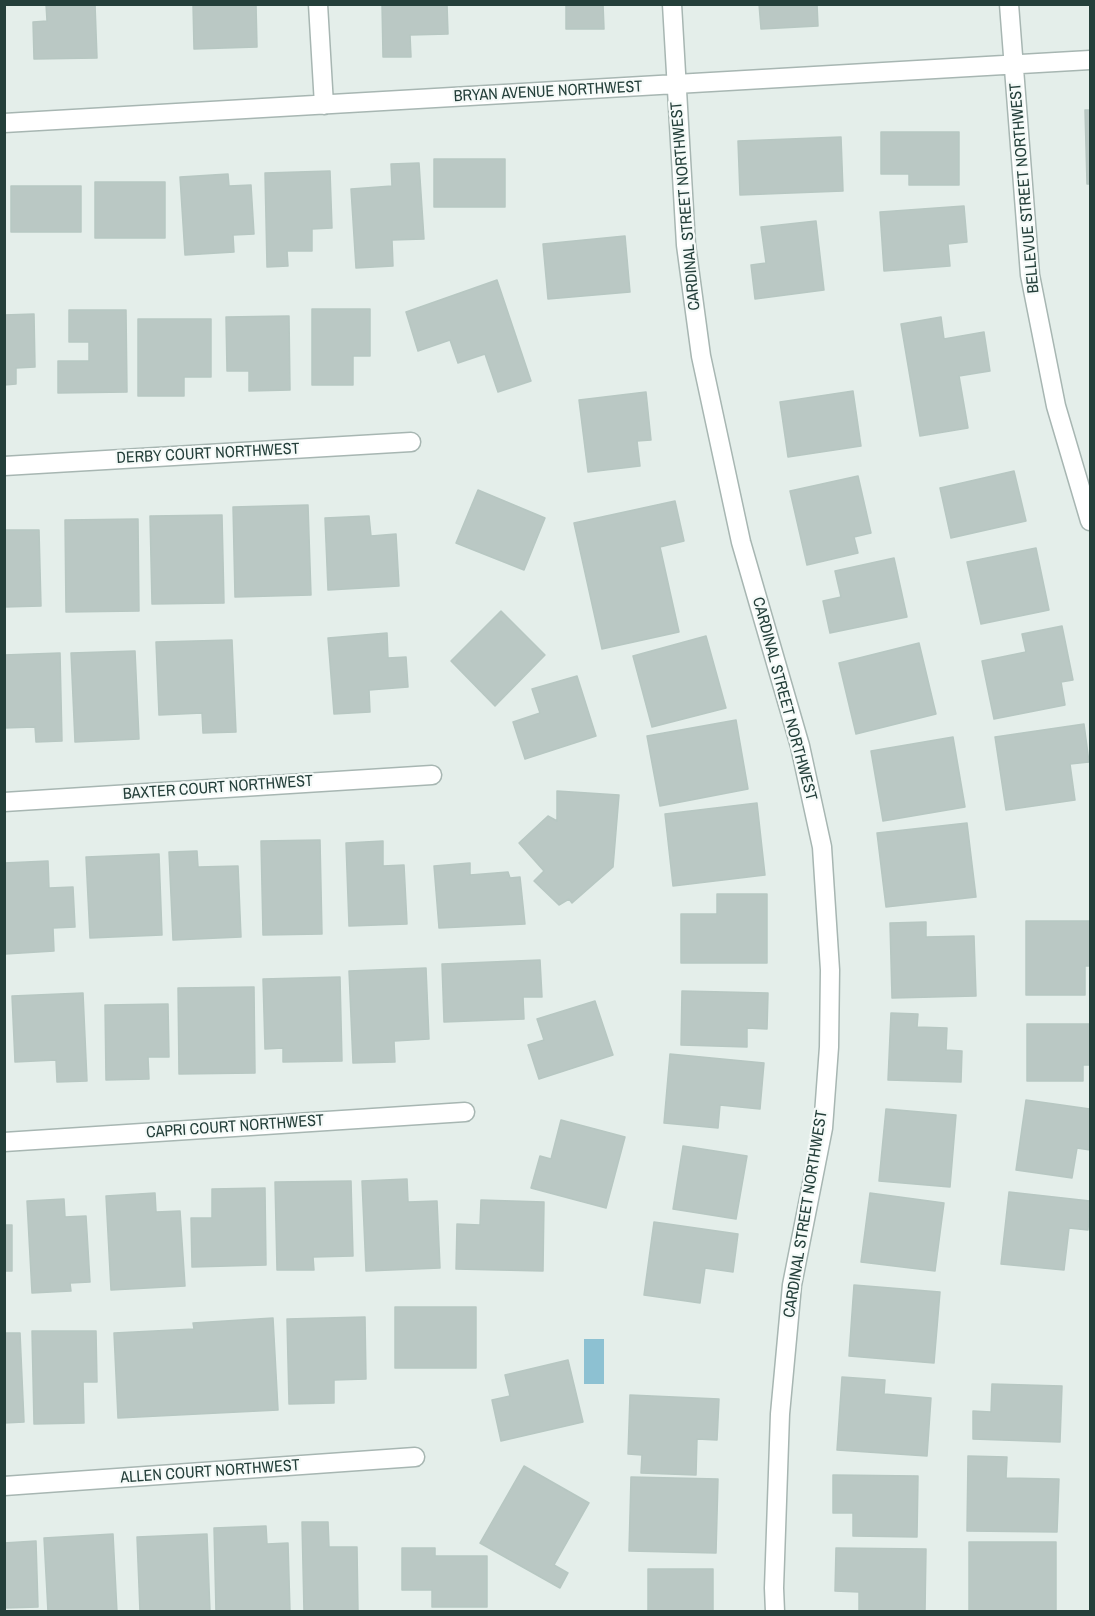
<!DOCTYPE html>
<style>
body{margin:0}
#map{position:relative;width:1095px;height:1616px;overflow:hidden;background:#e4eeea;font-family:"Archivo Narrow",sans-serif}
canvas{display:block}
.frame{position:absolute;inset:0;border:6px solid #243f3a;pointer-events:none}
</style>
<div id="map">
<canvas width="1095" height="1616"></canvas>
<div class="frame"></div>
</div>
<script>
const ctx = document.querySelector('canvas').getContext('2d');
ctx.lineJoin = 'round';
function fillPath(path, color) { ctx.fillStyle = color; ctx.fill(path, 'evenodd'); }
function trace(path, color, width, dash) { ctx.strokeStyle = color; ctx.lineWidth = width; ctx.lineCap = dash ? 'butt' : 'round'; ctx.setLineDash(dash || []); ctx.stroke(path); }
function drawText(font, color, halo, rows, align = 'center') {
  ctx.font = font + ' "Archivo Narrow",sans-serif'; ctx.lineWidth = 4.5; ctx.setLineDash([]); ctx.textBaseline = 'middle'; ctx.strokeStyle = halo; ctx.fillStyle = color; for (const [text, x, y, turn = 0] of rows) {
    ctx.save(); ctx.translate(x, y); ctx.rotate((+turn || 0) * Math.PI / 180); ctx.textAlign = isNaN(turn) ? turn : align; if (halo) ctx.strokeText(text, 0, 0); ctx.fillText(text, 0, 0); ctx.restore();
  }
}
const water = new Path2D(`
 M584 1339H604V1384H584Z`);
const building = new Path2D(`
 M46 4H95L97 58 34 59 33 22 47 21Z
 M193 4H256L257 47 194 49Z
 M382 4H447L448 34 410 35 411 57H383Z
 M566 4H603L604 29H566Z
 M759 4H817L818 26 761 29Z
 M1085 110H1090V184H1087Z
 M881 132H959V185H909V174H881Z
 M841 137 843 191 740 195 738 141Z
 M434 159H505V207H434Z
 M419 163 424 239 392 240 393 266 356 268 351 189 392 186 391 164Z
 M330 171 332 228 312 229V251H287L288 266 267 267 265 173Z
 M228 174 229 186 251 185 254 234 233 235 234 252 185 255 180 177Z
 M95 182H165V238H95Z
 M11 186H81V232H11Z
 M964 206 967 242 948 244 950 266 884 271 880 212Z
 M816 221 824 290 755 299 751 265 766 263 761 227Z
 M625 236 630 292 548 299 543 244Z
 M497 280 531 381 498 392 485 354 458 363 450 340 418 351 406 312Z
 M312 309H370V356H353V385H312Z
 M69 310H126L127 392 58 393V361H89V342H69Z
 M34 314 35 367 16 368V384L4 385V315Z
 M289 316 290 390 249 391V371H227L226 317Z
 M941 317 944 339 984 332 990 371 959 376 968 428 920 436 901 324Z
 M138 319H211V377H184V396H138Z
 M853 391 861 446 788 457 780 402Z
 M646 392 651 440 637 441 640 466 588 472 579 400Z
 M1014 471 1026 521 951 538 940 488Z
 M858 476 871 533 854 537 858 553 807 565 790 491Z
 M478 490 545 518 524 570 456 543Z
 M675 501 684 541 660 547 679 632 602 649 574 523Z
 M308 505 311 595 235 597 233 507Z
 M222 515 224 603 152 604 150 516Z
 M369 516 371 536 396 534 399 586 328 590 325 518Z
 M138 519 139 611 66 612 65 520Z
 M4 530H39L41 606 4 607Z
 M1036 548 1049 610 981 624 967 562Z
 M894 558 907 617 830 633 823 601 841 597 835 571Z
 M501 611 545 655 495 706 451 661Z
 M1062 626 1073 680 1061 682 1065 705 994 719 982 661 1026 652 1022 634Z
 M387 633 388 658 406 657 408 687 369 690 370 712 334 714 328 638Z
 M706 636 726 708 652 727 633 656Z
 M232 640 236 732 203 733 202 713 159 715 156 642Z
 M919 643 936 714 856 734 839 663Z
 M135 651 139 739 75 742 71 653Z
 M60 653 62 741 36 742 35 727 4 728V655Z
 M577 676 596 736 525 759 513 722 540 713 532 689Z
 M736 720 748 789 660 806 647 736Z
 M1084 724 1089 762 1070 764 1075 800 1006 810 995 737Z
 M953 737 965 807 883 821 871 751Z
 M557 791 619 795 613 867 572 903 569 899 559 905 534 881 544 871 519 843 548 816 557 821Z
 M757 803 765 875 673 886 665 814Z
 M967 823 976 897 886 907 877 833Z
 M320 840 322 934 263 935 261 841Z
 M383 841V866L404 865 407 924 349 926 346 843Z
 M197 851 198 867 238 866 241 937 173 940 169 852Z
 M159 854 162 935 90 938 86 857Z
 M48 861 49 888 73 887 75 927 53 928 54 951 5 954 4 863Z
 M470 863V875L508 872 510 878 520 877 525 924 439 928 434 866Z
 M717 894H767V963H681V914H717Z
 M1026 921H1090V966H1085V995H1026Z
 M926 922V937L974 936 976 996 892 998 890 923Z
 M540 960 542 997H523L524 1019 444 1022 442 964Z
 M426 968 429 1039 394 1041 395 1062 353 1063 349 971Z
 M340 977 342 1061 283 1062V1048L265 1049 263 979Z
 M254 987 255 1073 179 1074 178 988Z
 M682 991 768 993 767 1029 747 1028V1047L681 1045Z
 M83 993 87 1081 57 1082 56 1060 15 1062 12 996Z
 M595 1001 613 1055 539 1079 528 1045 544 1040 537 1019Z
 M168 1004 169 1057H148L149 1079 106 1080 105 1005Z
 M891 1013 918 1014 917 1027 947 1028 946 1050 962 1051 961 1082 888 1080Z
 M1027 1024H1090V1065H1083V1081H1027Z
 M670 1054 764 1063 760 1109 720 1105 718 1128 664 1123Z
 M1026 1100 1090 1109V1150L1077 1148 1072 1178 1016 1170Z
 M886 1109 956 1115 950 1187 879 1181Z
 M561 1120 625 1137 606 1208 531 1188 540 1156 551 1159Z
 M683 1146 747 1156 736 1219 673 1209Z
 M407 1179 408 1202 437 1201 440 1268 366 1271 362 1181Z
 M351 1181 353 1256 313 1257 314 1270H277L275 1182Z
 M265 1188 266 1265 192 1267 191 1218H212V1189Z
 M1009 1192 1090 1201 1088 1230 1069 1228 1064 1270 1001 1264Z
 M155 1193 156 1212 180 1211 185 1286 111 1290 106 1196Z
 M870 1193 944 1203 935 1271 861 1262Z
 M64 1199 65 1217 86 1216 90 1282 70 1283 71 1291 32 1293 27 1201Z
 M481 1200 544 1202 543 1271 456 1269 457 1224 480 1225Z
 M654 1222 738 1234 733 1272 705 1268 700 1303 644 1295Z
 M4 1225H12V1271H4Z
 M854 1285 940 1292 934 1363 849 1356Z
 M395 1307H476V1368H395Z
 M365 1317 366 1379 334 1380V1403L289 1404 287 1319Z
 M273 1318 278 1410 118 1418 114 1333 194 1329 193 1323Z
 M32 1331H96L97 1382H83L84 1423 34 1424Z
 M4 1333H20L24 1422 4 1423Z
 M568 1360 583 1422 501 1441 492 1400 510 1396 505 1375Z
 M842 1377 885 1380 884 1394 931 1398 927 1456 837 1450Z
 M992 1384 1062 1386 1060 1442 973 1439V1411L991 1412Z
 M630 1395 719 1399 717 1440 697 1439 696 1475 641 1473 642 1455 628 1454Z
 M968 1456 1007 1457 1006 1478 1059 1479 1057 1532 967 1531Z
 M524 1466 589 1503 554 1565 568 1573 560 1588 480 1543Z
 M833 1475 918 1476 917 1537 853 1536V1513H833Z
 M631 1477 718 1479 716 1553 629 1551Z
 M302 1522H328L329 1547H357L358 1612H304Z
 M266 1526 267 1544 288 1543 290 1612H216L214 1528Z
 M113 1534 117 1612H48L44 1538Z
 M207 1534 210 1612H140L137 1537Z
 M36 1541 38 1607 4 1608V1543Z
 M969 1542H1056V1612H969Z
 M402 1548H435V1556H487V1607H432V1590H402Z
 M836 1548 926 1549 925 1612H859V1592L835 1591Z
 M648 1569H713V1612H648Z`);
const minor = new Path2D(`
 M318 4 324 105
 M672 4 686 245 701 356 741 542 800 746 822 847 830 970 829 1047 823 1128 792 1285 780 1414 774 1588 775 1612
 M1009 4 1030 275 1056 406 1090 521
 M4 123 1090 60
 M4 466 411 442
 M4 802 432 775
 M4 1142 465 1112
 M4 1486 415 1457`);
const streetNames = [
 ["BRYAN AVENUE NORTHWEST",548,92,-3],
 ["BELLEVUE STREET NORTHWEST",1025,188,-95],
 ["CARDINAL STREET NORTHWEST",686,206,-95],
 ["DERBY COURT NORTHWEST",208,454,-3],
 ["CARDINAL STREET NORTHWEST",784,699,75],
 ["BAXTER COURT NORTHWEST",218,788,-4],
 ["CAPRI COURT NORTHWEST",235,1127,-4],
 ["CARDINAL STREET NORTHWEST",806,1214,-81],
 ["ALLEN COURT NORTHWEST",210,1472,-4]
];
fillPath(water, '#8dc1d2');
fillPath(building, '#bac8c4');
trace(building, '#b7c7c2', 1.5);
trace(minor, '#a7b6b2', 21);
trace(minor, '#fff', 18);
drawText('16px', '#243f3a', '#f5faf8', streetNames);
</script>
